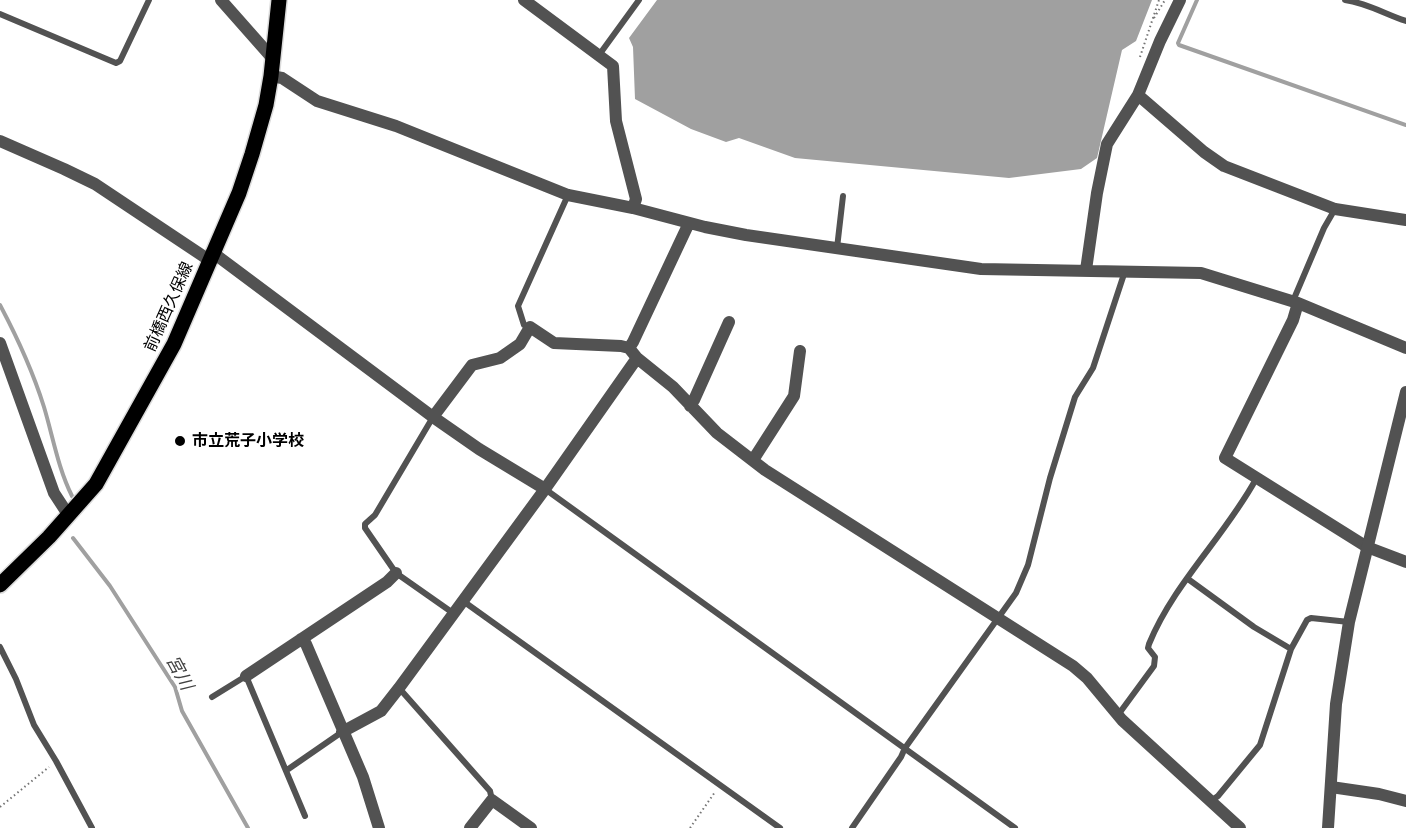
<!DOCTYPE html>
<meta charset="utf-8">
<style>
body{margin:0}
canvas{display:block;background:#fff}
</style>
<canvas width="1406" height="828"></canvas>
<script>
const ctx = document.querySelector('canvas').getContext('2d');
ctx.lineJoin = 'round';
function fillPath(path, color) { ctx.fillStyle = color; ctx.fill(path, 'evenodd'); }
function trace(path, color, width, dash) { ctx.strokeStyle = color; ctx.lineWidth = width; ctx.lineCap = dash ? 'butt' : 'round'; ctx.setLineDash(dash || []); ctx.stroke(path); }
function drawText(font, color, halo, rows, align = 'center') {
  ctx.font = font + ' "Noto Sans","Noto Sans JP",sans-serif'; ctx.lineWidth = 5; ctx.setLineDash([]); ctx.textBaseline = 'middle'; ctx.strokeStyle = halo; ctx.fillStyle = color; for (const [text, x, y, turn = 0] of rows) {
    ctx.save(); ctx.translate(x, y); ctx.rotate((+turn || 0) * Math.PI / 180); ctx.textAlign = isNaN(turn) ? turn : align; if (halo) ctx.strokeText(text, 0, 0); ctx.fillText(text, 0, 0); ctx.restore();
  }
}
const water = new Path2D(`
 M657 0H1152L1136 41 1122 50 1097 158 1081 169 1009 178 795 158 739 138 726 142 691 129 635 99 633 47 629 38Z`);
const stream = new Path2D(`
 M1197 0 1178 43 1179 45 1406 125
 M0 305C17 337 33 372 44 407 53 437 58 468 72 496
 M73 538 110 586 175 687 182 711 248 828`);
const path = new Path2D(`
 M1154 18 1165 0
 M1140 57 1159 0
 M0 807 49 767
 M690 828 715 792`);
const service = new Path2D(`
 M1345 0C1367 3 1385 14 1406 21
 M0 14 116 63 120 61 149 0
 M599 55 639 0
 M837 248 843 196
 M1293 301 1324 228 1335 209
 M530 327 524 325 518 306 568 195
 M433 417 375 515 365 524V528L396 573 453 613
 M545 489 1015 828
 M1188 579 1254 627 1291 649
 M463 601 780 828
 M0 647 16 679 34 725 56 761 92 828
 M399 688 490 791 492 800
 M212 697 246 676 305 816
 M1118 715 1154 666 1155 657 1148 648 1149 644C1174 583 1225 536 1256 479
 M287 770 342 732
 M1211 801 1218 796 1260 745 1291 649 1307 620 1311 618 1349 622
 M852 828 901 757 905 748 1016 593 1028 565 1050 478 1075 397 1093 368 1125 271`);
const minor = new Path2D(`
 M221 0 274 60
 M524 0 613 66 616 121 636 199 633 208
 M271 76 282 78 317 101 396 126 568 195 633 208 705 227 746 235 981 269 1201 273 1298 303 1406 348
 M1138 95 1204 152 1224 166 1335 209 1406 220
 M0 141 64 169 95 184 209 260
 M212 252 433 417 479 449 545 489
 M1086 270 1097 193 1107 144 1138 95 1160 41 1180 0
 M1298 303 1293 320 1225 458 1367 547 1406 562
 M629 348 633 342 689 223
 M690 406 694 400 729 322
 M433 417 472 365 500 358 520 344 530 327 554 343 621 346 629 348 637 358 673 387 717 433 765 470 1073 666 1087 678 1122 720 1240 828
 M753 460 794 396 800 351
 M301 639 306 644 363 777 379 828
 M246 676 387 582 396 573
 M342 732 381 711 399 688 545 489 637 358
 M1331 787 1379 794 1406 801
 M470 828 492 800 531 828`);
const tertiary = new Path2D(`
 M0 343 54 493 69 516
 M1328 828 1336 704 1349 622 1406 392`);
const primary = new Path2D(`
 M0 585 49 537 96 484 174 344 239 193 252 154 266 105 271 76 279 0`);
const markers = [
 [180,441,6,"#000"]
];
const streetNames = [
 ["前橋西久保線",169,307,-66]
];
const poiNames = [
 ["市立荒子小学校",192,441]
];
const waterNames = [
 ["宮川",179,673,62]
];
fillPath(water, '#a0a0a0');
trace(stream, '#a0a0a0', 4);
trace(primary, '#dbdbdb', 18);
trace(path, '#747474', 2, [1.5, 3]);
trace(service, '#525252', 6);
trace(minor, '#525252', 12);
trace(tertiary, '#525252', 12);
trace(primary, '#000', 15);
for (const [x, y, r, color] of markers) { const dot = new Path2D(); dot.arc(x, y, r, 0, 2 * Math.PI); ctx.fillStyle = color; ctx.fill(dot); trace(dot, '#fff', 2); }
drawText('16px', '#000', '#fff', streetNames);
drawText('bold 16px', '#000', '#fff', poiNames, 'left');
drawText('italic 18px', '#414141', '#fff', waterNames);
</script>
